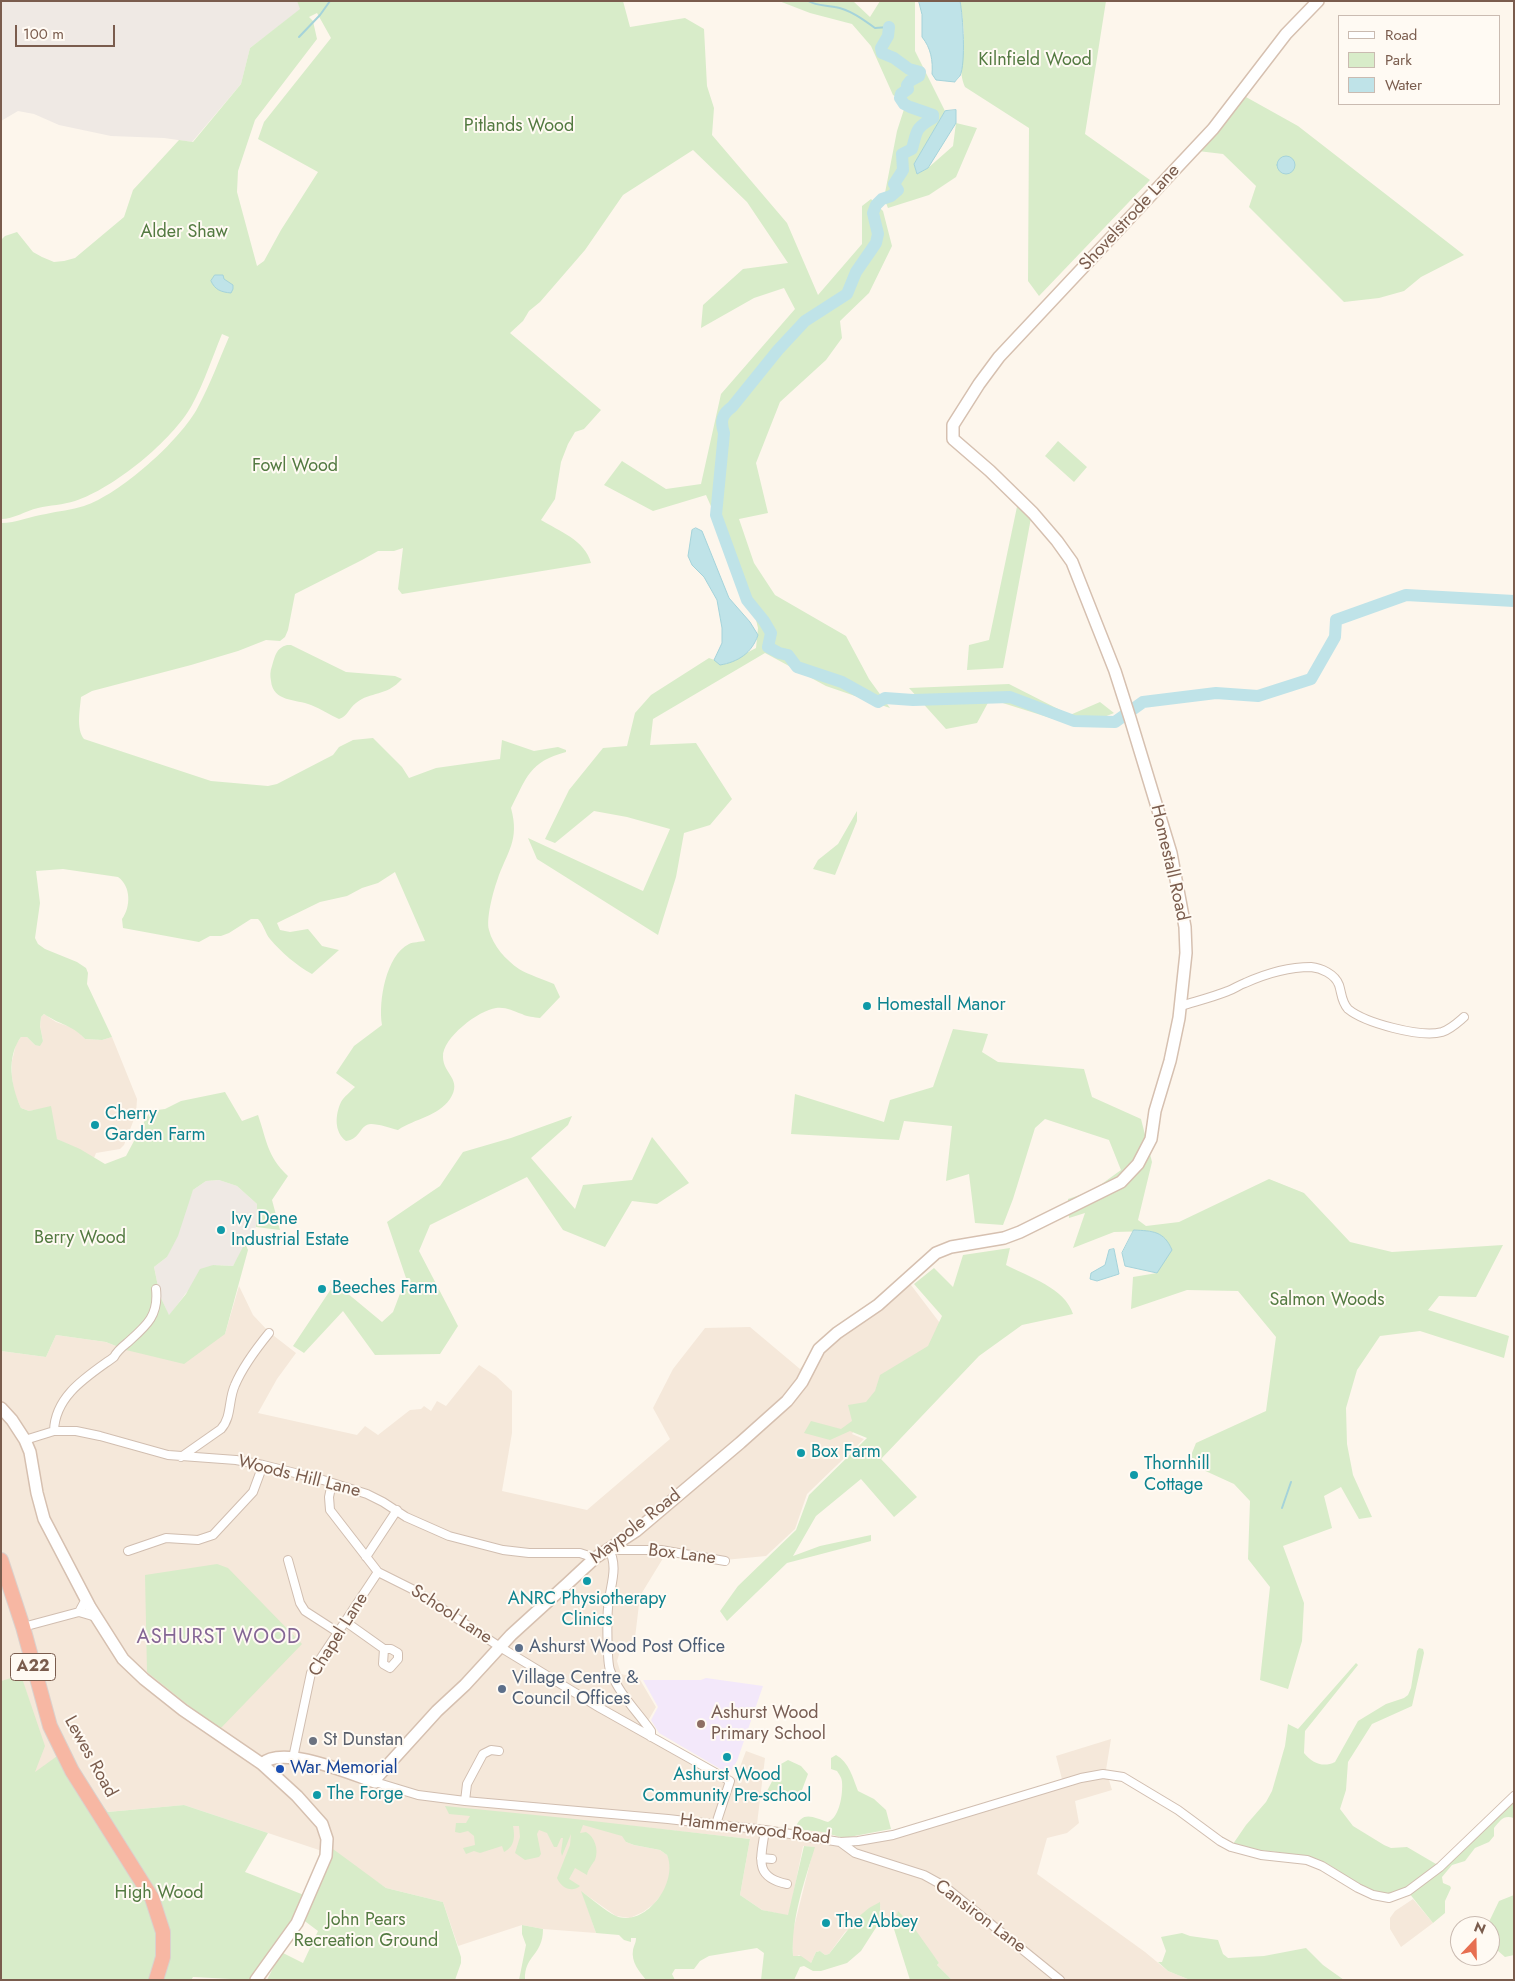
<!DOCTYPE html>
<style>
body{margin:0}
#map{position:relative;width:1515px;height:1981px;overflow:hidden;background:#fdf6ec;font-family:Jost,sans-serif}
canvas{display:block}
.frame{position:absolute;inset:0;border:2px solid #7a5c4d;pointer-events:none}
.legend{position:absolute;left:1338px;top:15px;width:162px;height:90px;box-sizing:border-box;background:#fffaf3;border:1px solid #cabbb1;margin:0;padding:6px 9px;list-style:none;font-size:15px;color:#7a5c4d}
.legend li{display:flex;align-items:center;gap:10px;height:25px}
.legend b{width:25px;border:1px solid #cabbb1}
.north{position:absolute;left:1450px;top:1916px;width:50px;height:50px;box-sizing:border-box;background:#fffaf3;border:1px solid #cabbb1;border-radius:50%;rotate:21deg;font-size:14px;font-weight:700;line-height:20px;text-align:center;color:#7a5c4d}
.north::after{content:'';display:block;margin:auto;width:18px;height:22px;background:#e76f51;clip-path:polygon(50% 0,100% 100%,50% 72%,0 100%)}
.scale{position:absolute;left:15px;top:25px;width:100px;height:22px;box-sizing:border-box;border:2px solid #7a5c4d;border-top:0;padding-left:6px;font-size:15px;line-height:18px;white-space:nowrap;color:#7a5c4d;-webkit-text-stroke:4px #fffaf3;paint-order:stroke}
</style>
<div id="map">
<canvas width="1515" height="1981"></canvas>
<div class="frame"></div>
<ul class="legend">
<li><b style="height:6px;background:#fff"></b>Road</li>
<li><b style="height:14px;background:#d8ecc9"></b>Park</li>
<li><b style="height:14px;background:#bfe3e8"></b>Water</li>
</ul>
<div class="north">N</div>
<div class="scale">100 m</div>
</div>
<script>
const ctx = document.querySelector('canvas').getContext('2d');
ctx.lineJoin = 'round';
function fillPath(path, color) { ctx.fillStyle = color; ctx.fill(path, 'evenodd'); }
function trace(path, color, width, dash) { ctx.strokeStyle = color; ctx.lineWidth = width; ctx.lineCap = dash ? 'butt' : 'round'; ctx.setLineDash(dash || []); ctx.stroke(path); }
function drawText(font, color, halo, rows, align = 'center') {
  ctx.font = font + ' Jost,sans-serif'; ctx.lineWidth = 4; ctx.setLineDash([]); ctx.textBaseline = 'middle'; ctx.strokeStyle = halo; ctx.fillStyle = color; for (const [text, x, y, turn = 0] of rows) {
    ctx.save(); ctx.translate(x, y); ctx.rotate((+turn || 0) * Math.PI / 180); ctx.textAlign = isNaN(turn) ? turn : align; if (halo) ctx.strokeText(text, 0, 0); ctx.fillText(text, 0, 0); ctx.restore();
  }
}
const residential = new Path2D(`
 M44 1014 56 1022 76 1029 85 1039 102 1040 112 1037 137 1099 136 1114 124 1145 120 1149 96 1153 94 1158 57 1139 41 1109 29 1111 21 1108 14 1093 12 1077V1061L16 1044 21 1037H27L35 1045 43 1041 40 1026 41 1017Z
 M903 1278 911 1285 949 1335 889 1379 852 1434 864 1439 807 1494 795 1529 766 1556 714 1561 665 1555 640 1596 634 1646 622 1645 617 1661 621 1674 639 1678 656 1707 640 1735 732 1788 746 1751 765 1758 757 1824 822 1832 856 1844 1063 1783 1056 1756 1111 1739 1106 1770 1112 1790 1075 1801 1079 1823 1067 1833 1047 1838 1037 1874 1145 1952 1168 1971 1190 1980H952L937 1965 939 1963 898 1912 893 1926 881 1924 880 1903 845 1932 829 1954 825 1955 820 1951 816 1952 811 1963H808L799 1955 794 1958 793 1956 792 1935 814 1847 803 1846 789 1916 762 1910 740 1895 750 1839 624 1825 626 1842 634 1845 660 1850 667 1855 670 1861V1878L665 1890 654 1904 643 1912 630 1918 616 1916 582 1892 596 1933 543 1929 522 1925 458 1946 443 1902 386 1888 340 1857 184 1805 108 1812 60 1755 35 1773 31 1706 21 1676 1 1681V1351L46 1357 56 1335 106 1342 126 1350 225 1334 239 1286 253 1315 269 1332 296 1353 277 1379 258 1413 357 1435 365 1426 378 1435 410 1410 421 1409 424 1406 431 1411 437 1401 446 1406 479 1365 496 1376 512 1391V1433L502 1491 587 1510 670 1439 653 1408 673 1369 705 1328 750 1327 800 1369 823 1339Z
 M1413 1899 1433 1923 1401 1947 1390 1929V1918L1395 1911Z`);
const industrial = new Path2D(`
 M1 1H297L301 9 250 48 241 84 192 142 164 138 111 136 59 125 34 114 18 111 1 121Z
 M219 1180 237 1186 257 1204 256 1227 233 1266 213 1265 186 1293 169 1316 160 1296 154 1267 167 1257 193 1190 206 1181Z`);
const education = new Path2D(`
 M706 1678 763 1686 737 1761 729 1774 659 1733 651 1720 658 1707 643 1680H701Z`);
const green = new Path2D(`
 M297 1H623L630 27 685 18 704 29 707 86 714 108 712 135 787 223 818 295 862 244V206L871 199 883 211 892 246 869 293 840 321 842 338 826 360 780 402 756 463 768 513 739 519 754 563 775 595 846 636 869 679 890 708 826 686 765 653 653 719 650 745 696 743 732 799 710 825 684 833 676 877 658 935 537 859 528 838 643 891 670 829 627 817 594 811 555 843 545 839 569 790 603 748 627 746 635 713 651 695 709 658 725 664 756 648 758 628 750 595 706 495 653 511 604 485 622 461 666 489 701 484 721 394 795 309 784 288 754 298 701 328 703 305 743 269 788 263 747 202 693 150 623 195 585 250 540 302 529 311 523 321 510 333 601 410 584 429 575 432 568 444 561 462 555 499 541 520C559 531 585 540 591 563L402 594 398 589 403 548 394 551H378L362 560 295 594 288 630 285 637 280 641 266 640 238 651 191 665 92 691 81 697C80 709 76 729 84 739L211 781 268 786 277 784 333 755 339 747 353 740 373 738 402 767 409 778 436 768 500 759 502 740 534 751 558 747 566 750V752C529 762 527 777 511 808 520 841 507 851 497 881 493 892 486 919 489 930 493 946 506 960 519 969 529 975 543 979 554 984L560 997 540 1018C534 1017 527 1017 522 1014 512 1011 507 1007 496 1008 479 1010 442 1038 443 1057 443 1074 463 1079 450 1099 437 1117 416 1118 398 1130 390 1128 379 1124 371 1124 360 1124 361 1139 346 1141 334 1132 335 1115 341 1102 344 1097 351 1091 355 1087L336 1073 354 1046 382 1025C378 1002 386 955 409 944 413 942 420 942 425 941L395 872 378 883 362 888 347 896 320 902 277 923 280 930 290 932 308 929 322 946 339 950 312 974C297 966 281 952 270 939 265 933 264 925 258 919H251L229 933 221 936H210L199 942 123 928 122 919C131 907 131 886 118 877L63 869 36 871 40 903 35 938 38 944 45 949 77 962 86 968 88 973 87 984 112 1037 102 1040 85 1039C71 1024 60 1025 44 1014L41 1017 40 1026 43 1041 40 1046 35 1045 27 1037H21C6 1057 11 1086 21 1108L29 1111 51 1106 57 1139 80 1149 105 1164 126 1156 150 1111 165 1109 181 1101 225 1092 242 1121 258 1115C267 1141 267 1156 288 1176L272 1200 280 1230 256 1227 257 1204 237 1186 219 1180 206 1181 193 1190 178 1236 167 1257 154 1267 160 1296 169 1315 186 1294 200 1269 213 1265 233 1266 245 1243 248 1250 225 1334 184 1364 126 1350 106 1342 56 1335 46 1357 1 1351V523C16 523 31 516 46 514 58 511 72 510 84 506 119 495 181 440 198 407 210 385 219 360 229 337L222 334C212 358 204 383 192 405 173 440 113 489 75 501 63 505 50 505 38 508 25 511 14 519 1 519V240L5 236 17 232 33 252 42 257 54 262 64 261 75 258 124 217 133 190 179 140 193 142 241 84 250 48 300 9ZM317 13 331 38 264 122 258 139 318 172 281 230 264 261 257 266 237 192 238 171 255 120 317 39 313 21 309 17Z
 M779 1H853L870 17 880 1H915V51L945 111 914 164 917 174 928 168 953 146 956 123 977 128 956 177 929 195 888 208 884 198 897 131 906 103 893 95 871 46 852 24 810 13Z
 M960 1H1106L1085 134 1150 180 1039 296 1028 281 1029 128 965 87C958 70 963 61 964 44 964 30 963 16 960 1Z
 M1246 97 1298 126 1464 255 1421 277 1404 291 1379 298 1344 302 1249 207 1256 186 1223 154 1198 151Z
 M1058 441 1087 467 1074 482 1045 456Z
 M1018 502 1031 518 1003 668 967 670 969 645 989 640Z
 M287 645H291L346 672 395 676 402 679C386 697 371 691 356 703 349 708 348 716 339 719 330 715 321 709 311 705 296 699 273 702 271 681 270 676 270 671 272 666 275 656 276 648 287 645Z
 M1009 684 1070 715 1100 702 1114 713 1079 727 990 699 977 723 946 729 909 688Z
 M857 811V821L835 875 813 869 818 860 838 844Z
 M953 1029 988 1034 982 1052 998 1062 1084 1069 1092 1097 1141 1119 1152 1162 1138 1220 1146 1226 1179 1222 1269 1179 1304 1193 1350 1242 1392 1252 1503 1245 1476 1297 1439 1296 1428 1310 1509 1336 1504 1358 1420 1331 1380 1336 1357 1370 1346 1408 1347 1444 1353 1475 1372 1517 1359 1519 1341 1487 1324 1496 1332 1528 1283 1546 1304 1603 1302 1641 1288 1689 1260 1680 1270 1587 1248 1559 1250 1501 1234 1484 1188 1463 1196 1443 1266 1411 1276 1337 1238 1291 1187 1290 1131 1309 1133 1277 1157 1273 1152 1231 1114 1232 1073 1248 1085 1213 1069 1218 1068 1199 1092 1191 1121 1170 1109 1140 1045 1119 1035 1128 1013 1199 1003 1225 975 1223 969 1174 946 1181 952 1126 904 1121 899 1140 791 1134 795 1094 884 1122 890 1100 933 1087Z
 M572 1116 568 1125 531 1158 575 1209 583 1185 632 1180 652 1137 689 1183 657 1204 632 1201 605 1247 563 1230 527 1177 430 1225 419 1251 458 1326 440 1354 375 1355 343 1311 304 1353 293 1346 335 1283 382 1322 393 1312 406 1278 387 1222 440 1186 463 1152 511 1138Z
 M1010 1248 1006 1265C1029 1277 1065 1288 1073 1314L1022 1325 979 1356 881 1459 917 1497 894 1517 861 1479 816 1516 793 1556 820 1546 871 1535V1541L787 1563 727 1621 720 1611 738 1586 796 1530 809 1495 867 1438 850 1431 830 1440 804 1433 811 1421 841 1429 852 1421 848 1405 866 1402 875 1391 880 1375 928 1346 942 1316 914 1284 934 1268 953 1287 963 1255Z
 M217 1564 228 1568 302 1644 219 1730 147 1672 145 1575Z
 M1419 1648 1423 1649 1424 1653 1412 1706 1372 1724 1348 1762 1346 1790 1340 1809 1353 1826 1384 1845 1391 1848 1407 1847 1436 1864V1867C1423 1876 1407 1892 1391 1894 1367 1898 1343 1870 1323 1862 1294 1850 1262 1854 1233 1844L1246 1825 1266 1802 1272 1791 1285 1746 1288 1724 1298 1729 1356 1663 1358 1665 1305 1731 1304 1753C1312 1763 1323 1768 1335 1762L1358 1721 1386 1704 1404 1698 1408 1695 1411 1688 1417 1651Z
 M21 1675 45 1746 35 1772 60 1754 108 1812 184 1805 268 1833 245 1872 304 1895 284 1936 250 1980 193 1977 191 1980H1V1681Z
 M836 1755C849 1762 853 1778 858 1791L874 1799 886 1810 891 1829 844 1838 822 1832 795 1829C802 1809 814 1818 828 1822 840 1817 843 1793 842 1782 842 1778 839 1774 837 1771L831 1769V1758Z
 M788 1760 801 1766 808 1774 802 1790 796 1797 781 1798 767 1791 781 1764Z
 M1514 1799V1818C1503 1815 1501 1820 1494 1828V1836L1489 1842 1475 1848 1465 1861 1452 1865 1442 1877 1443 1883 1450 1886 1451 1888 1445 1901V1913L1433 1923 1409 1893Z
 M445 1806 575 1819 750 1839 740 1895 762 1910 788 1915 804 1846 815 1847C804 1883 791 1919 793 1956H801L811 1963 816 1952 820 1951 825 1955 829 1954 857 1918 869 1908 880 1902 881 1924 877 1926 861 1951 847 1963 821 1971H813L804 1966 800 1967 794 1980H761L764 1953 757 1948 709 1956 700 1961 694 1969H675L672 1974 675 1980H646C639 1971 631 1962 633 1950 634 1945 636 1943 636 1938H631V1942L624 1940 619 1935 596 1933 581 1891C591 1898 605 1911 616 1916 645 1928 679 1883 667 1855L660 1850 634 1845 626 1842 622 1836 583 1825 580 1833 586 1832C595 1837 599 1850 595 1860 592 1865 588 1869 587 1875L575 1868 569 1879 580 1886C572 1893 561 1888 557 1878L570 1845 571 1834 562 1856 561 1852 563 1838H561L557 1847H554L547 1833 539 1830 537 1834 541 1854 539 1857 525 1860 515 1853 520 1837 519 1826H513C515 1836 515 1847 504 1852L502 1846 480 1853 474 1851 466 1854 463 1848 475 1845 474 1836 468 1831 460 1833 455 1832 456 1823H466L470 1816 449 1814Z
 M333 1849 386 1888 443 1902 461 1957V1963L455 1980H267L281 1952 303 1963 318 1931 302 1919 321 1873 327 1871Z
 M1514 1895V1955L1505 1957 1490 1944V1926H1487L1499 1901Z
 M898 1911 912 1925 939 1963 937 1965 952 1980H910L893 1926Z
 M522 1925 543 1929C543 1956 524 1955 525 1980H519L526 1945 522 1934Z
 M1182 1933 1190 1936 1218 1940 1223 1954 1228 1958 1264 1956 1306 1948 1323 1965 1344 1980H1190L1168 1971 1158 1962H1162L1166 1951 1161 1937Z`);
const water = new Path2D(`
 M919 1H960C963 16 966 63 960 76 960 76 955 81 955 82L936 80 932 74C933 61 931 48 922 37V15Z
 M956 110V123L928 168 917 174 914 164 945 111Z
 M1277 165a9 9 0 1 1 18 0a9 9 0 1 1-18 0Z
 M215 275H223L224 279 233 285V289L231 293C221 292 215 290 211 281Z
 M696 528 702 531 729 598 750 622 758 635C752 653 738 662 720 665L714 660 722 643V628L717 600 704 577 692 565 688 556 692 530Z
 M1134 1230C1153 1231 1164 1231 1172 1250L1157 1273 1125 1266 1122 1253Z
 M1114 1249 1119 1274 1097 1281 1090 1279 1091 1273 1105 1265 1109 1250Z`);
const stream = new Path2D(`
 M808 1C817 6 825 5 835 7 849 9 864 20 875 28L889 27
 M299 37 320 15 330 1
 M1282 1508 1291 1482`);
const river = new Path2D(`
 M889 27 888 36 881 48 882 53 894 58 909 69 920 72 919 76 910 81 907 85 908 89 901 94 900 98 904 104 910 107 933 115V118C915 128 917 131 912 149L902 154 903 170 894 184 898 190 891 196 882 199 876 205 873 213 878 234 876 243 856 272 847 294 805 321 778 350 732 407C722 414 720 421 724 433L716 515 747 600 764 621 771 633 768 647 779 653 788 655 797 667 842 682 878 702 885 698 913 700 1010 697 1074 721 1115 722 1143 702 1216 693 1258 696 1311 679 1335 637 1336 620 1406 595 1514 601`);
const street = new Path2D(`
 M1181 1006C1197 1001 1213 997 1228 991 1234 989 1239 985 1245 983 1265 974 1290 967 1311 967 1321 968 1335 974 1339 985 1342 994 1341 1001 1348 1009 1365 1023 1421 1038 1442 1032 1451 1029 1457 1023 1464 1017
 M54 1431C55 1395 88 1376 114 1357 117 1351 122 1347 127 1343 146 1326 159 1316 156 1289
 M25 1440 54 1431H76L100 1436 168 1455 236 1460 263 1465 323 1480 367 1494 383 1502 406 1517 449 1536 503 1550 529 1553H580L595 1558
 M181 1457 221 1429C232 1417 228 1400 235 1385 243 1366 256 1349 269 1333
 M332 1483 329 1497 330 1510 378 1572 414 1590 500 1647 600 1708 730 1781 716 1824
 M608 1548C620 1567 609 1588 608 1608 607 1619 607 1662 610 1670 618 1693 637 1711 651 1731V1737
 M610 1550H661L725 1561
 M128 1551 166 1538 198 1540 213 1535 253 1492 263 1465
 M366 1557 397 1510
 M288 1560 300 1603 305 1611 339 1633
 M86 1599 79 1612 96 1617
 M346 1622 384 1649H391L398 1653V1659L390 1668 383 1664 384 1649
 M23 1627 79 1612
 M293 1758 311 1673 378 1572
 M375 1782 418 1795 465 1801 668 1819 765 1830 840 1842 858 1841 893 1835 1081 1778 1103 1774 1123 1777 1178 1810 1220 1841 1231 1847 1261 1855 1307 1860 1322 1866 1358 1888 1373 1895 1389 1898 1408 1891 1440 1867 1514 1796
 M465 1801 467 1784 483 1754 491 1750 499 1751
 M765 1830C761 1858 753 1877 787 1884
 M840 1842 855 1853 924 1875 944 1886 1060 1980
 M761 1858 772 1859`);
const secondary = new Path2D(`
 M1 1408 12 1420 25 1440 30 1452 37 1493 44 1519 90 1607 123 1659 144 1679 183 1710 262 1764 297 1796 322 1824 327 1839 326 1856 297 1923 256 1980
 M262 1764C282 1744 351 1774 375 1782L378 1776 437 1711 465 1685 511 1635 567 1584 595 1558 636 1531 740 1443 787 1401 802 1382 819 1349 837 1333 878 1305 936 1253 951 1247 1004 1238 1020 1232 1121 1182 1138 1164 1151 1139 1155 1111 1170 1061 1179 1018 1186 953 1185 927 1171 853 1130 718 1115 671 1072 562 1057 541 1033 513 990 471 953 439V425L979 384 999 357 1213 129 1286 34 1318 1`);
const highway = new Path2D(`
 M1 1560 23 1627 50 1726 72 1771 152 1898 163 1932V1957L156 1980`);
const markers = [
 [867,1006,5,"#0f9aa8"],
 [95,1125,5,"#0f9aa8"],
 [221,1230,5,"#0f9aa8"],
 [322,1289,5,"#0f9aa8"],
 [801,1453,5,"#0f9aa8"],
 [1134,1475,5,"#0f9aa8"],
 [587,1581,5,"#0f9aa8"],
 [519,1648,5,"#5c6f8a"],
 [502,1689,5,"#5c6f8a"],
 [701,1724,5,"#8d6e63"],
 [313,1741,5,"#6b7280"],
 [727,1757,5,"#0f9aa8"],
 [280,1769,5,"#1a4fb4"],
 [317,1795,5,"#0f9aa8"],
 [826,1923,5,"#0f9aa8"]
];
const shields = [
 [33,1667,45]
];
const shieldNames = [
 ["A22",33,1667]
];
const parkNames = [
 ["Kilnfield Wood",1035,61],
 ["Pitlands Wood",519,127],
 ["Alder Shaw",184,233],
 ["Fowl Wood",295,467],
 ["Berry Wood",80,1239],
 ["Salmon Woods",1327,1301],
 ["High Wood",159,1894],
 ["John Pears",366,1921],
 ["Recreation Ground",366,1942]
];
const streetNames = [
 ["Shovelstrode Lane",1130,218,-47],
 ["Homestall Road",1169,863,77],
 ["Woods Hill Lane",299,1477,14],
 ["Maypole Road",636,1527,-38],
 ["Box Lane",682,1555,7],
 ["School Lane",451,1615,33],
 ["Chapel Lane",339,1635,-58],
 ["Lewes Road",90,1757,61],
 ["Hammerwood Road",755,1830,7],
 ["Cansiron Lane",980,1917,37]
];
const cultureNames = [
 ["Homestall Manor",877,1006],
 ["Cherry",105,1115],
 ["Garden Farm",105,1136],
 ["Ivy Dene",231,1220],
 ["Industrial Estate",231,1241],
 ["Beeches Farm",332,1289],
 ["Box Farm",811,1453],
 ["Thornhill",1144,1465],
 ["Cottage",1144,1486],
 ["ANRC Physiotherapy",587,1600,"center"],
 ["Clinics",587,1621,"center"],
 ["Ashurst Wood",727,1776,"center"],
 ["Community Pre-school",727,1797,"center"],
 ["The Forge",327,1795],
 ["The Abbey",836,1923]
];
const serviceNames = [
 ["Ashurst Wood Post Office",529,1648],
 ["Village Centre &",512,1679],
 ["Council Offices",512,1700]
];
const educationNames = [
 ["Ashurst Wood",711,1714],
 ["Primary School",711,1735]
];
const worshipNames = [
 ["St Dunstan",323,1741]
];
const transitNames = [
 ["War Memorial",290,1769]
];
const quarterNames = [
 ["ASHURST WOOD",219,1638]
];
fillPath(residential, '#f5e8da');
fillPath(industrial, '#efe9e4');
fillPath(education, '#f3e8fa');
fillPath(green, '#d8ecc9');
fillPath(water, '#bfe3e8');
trace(water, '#a5d3da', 1);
trace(stream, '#a5d3da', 2);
trace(river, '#bfe3e8', 12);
trace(street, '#d1beb0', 10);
trace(secondary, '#d6c0b0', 14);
trace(highway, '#dad1cd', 16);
trace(street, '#fff', 8);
trace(secondary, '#fff', 11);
trace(highway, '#f7b7a3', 14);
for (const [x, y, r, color] of markers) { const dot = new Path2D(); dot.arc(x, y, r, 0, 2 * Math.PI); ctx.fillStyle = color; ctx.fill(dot); trace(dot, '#fffaf3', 2); }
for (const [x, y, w] of shields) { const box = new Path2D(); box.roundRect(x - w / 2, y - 13.5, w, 27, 4); ctx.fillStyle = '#fffaf3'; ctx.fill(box); trace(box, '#7a5c4d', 1); }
drawText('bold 16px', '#7a5c4d', null, shieldNames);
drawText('18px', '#537a41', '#fffaf3', parkNames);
drawText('18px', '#7a5c4d', '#fffaf3', streetNames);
drawText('18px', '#0d838f', '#fffaf3', cultureNames, 'left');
drawText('18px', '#4e5e75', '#fffaf3', serviceNames, 'left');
drawText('18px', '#785e54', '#fffaf3', educationNames, 'left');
drawText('18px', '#5b616d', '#fffaf3', worshipNames, 'left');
drawText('18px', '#164399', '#fffaf3', transitNames, 'left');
ctx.letterSpacing = '1px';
drawText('20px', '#846695', '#fffaf3', quarterNames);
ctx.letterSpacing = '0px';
</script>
